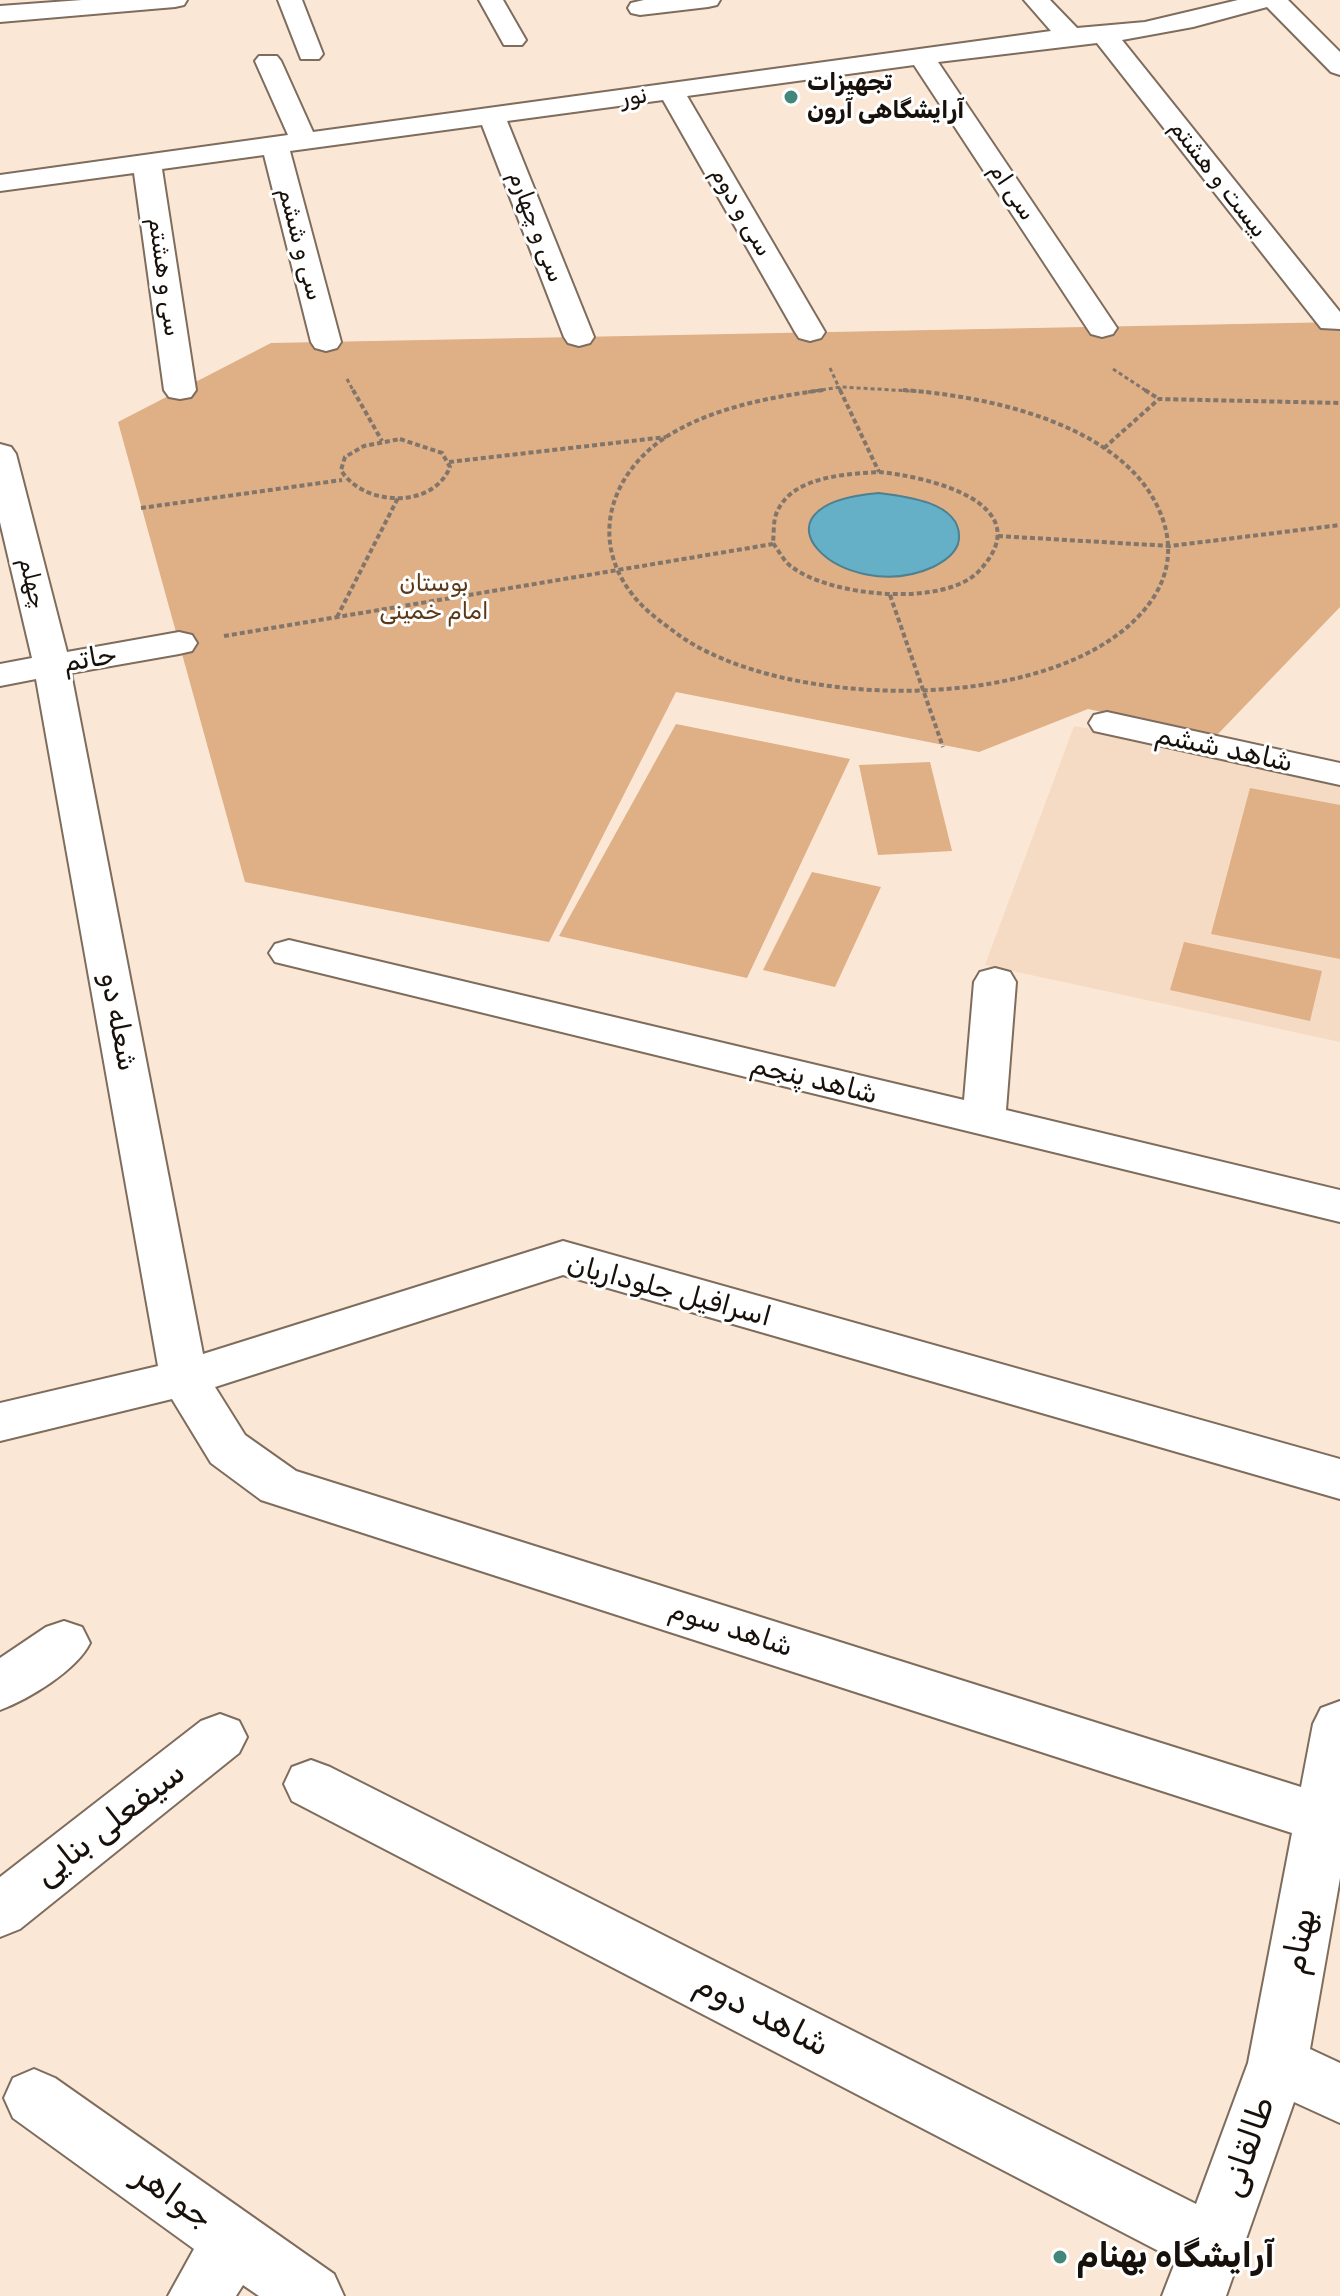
<!DOCTYPE html>
<meta charset="utf-8">
<style>
body{margin:0}
canvas{display:block;background:#fbe7d5}
</style>
<canvas width="1340" height="2296"></canvas>
<script>
const ctx = document.querySelector('canvas').getContext('2d');
ctx.lineJoin = 'round';
function fillPath(path, color) { ctx.fillStyle = color; ctx.fill(path, 'evenodd'); }
function trace(path, color, width, dash) { ctx.strokeStyle = color; ctx.lineWidth = width; ctx.lineCap = dash ? 'butt' : 'round'; ctx.setLineDash(dash || []); ctx.stroke(path); }
function drawText(font, color, halo, rows, align = 'center') {
  ctx.font = font + ' Rubik,Cairo,sans-serif'; ctx.lineWidth = 6; ctx.setLineDash([]); ctx.textBaseline = 'middle'; ctx.strokeStyle = halo; ctx.fillStyle = color; for (const [text, x, y, turn = 0] of rows) {
    ctx.save(); ctx.translate(x, y); ctx.rotate((+turn || 0) * Math.PI / 180); ctx.textAlign = isNaN(turn) ? turn : align; if (halo) ctx.strokeText(text, 0, 0); ctx.fillText(text, 0, 0); ctx.restore();
  }
}
const built = new Path2D(`
 M1074 726 1340 771V1042L985 965Z`);
const green = new Path2D(`
 M1340 322V607L1216 736 1088 709 979 752 676 692 549 942 245 882 118 422 271 343Z
 M676 724 850 759 747 978 559 936Z
 M930 762 952 851 878 855 859 765Z
 M1250 788 1340 805V959L1211 934Z
 M812 872 881 887 835 987 763 970Z
 M1184 942 1322 971 1310 1021 1170 990Z`);
const water = new Path2D(`
 M879 493C904 496 959 502 959 536 960 551 945 561 933 567 843 608 735 505 879 493Z`);
const pathFar1 = new Path2D(`
 M830 368 841 392
 M1113 369 1148 392
 M347 379 354 392
 M808 392 841 387 928 392`);
const path = new Path2D(`
 M353 390 382 441
 M823 390C770 397 711 408 666 437 611 473 589 539 632 594 644 610 660 621 676 633 782 712 1064 717 1149 604 1167 580 1173 552 1164 523 1134 426 990 396 903 390
 M840 390 879 472
 M1145 390 1159 399
 M400 439 442 453 450 467C433 510 362 506 341 470L345 457 364 446Z
 M1104 448 1159 399 1340 403
 M449 462 666 437
 M879 472C925 476 1043 503 979 571 944 608 829 596 792 567 784 562 779 551 773 543 774 533 773 520 777 512 792 476 847 474 879 472Z
 M141 508 342 480
 M998 536 1170 546 1340 525
 M890 595 943 747
 M337 617 398 498
 M224 636 773 544`);
const minor = new Path2D(`
 M82 0H187L184 5 175 7 0 22V6Z
 M278 0H302L323 54 319 59H301Z
 M479 0H503L526 40 522 45H504Z
 M644 0H720L717 5 708 7 640 15 631 13 628 8 631 3Z
 M1024 0H1050L1077 28 1145 22 1238 0H1288L1340 52V75L1331 72 1267 7 1193 27 1122 40 1340 312V329L1321 328 1097 43 938 62 1117 328 1113 334 1102 337 1091 334 1087 328 914 65 687 96 825 332 821 338 810 341 799 338 795 332 663 100 507 121 594 337 590 343 579 346 568 343 564 337 482 125 290 151 341 342 337 348 326 351 315 348 311 342 264 155 162 169 196 390 191 397 180 399 169 397 164 390 134 173 0 191V175L288 135 255 61 259 56H277L281 61 313 132 1051 31Z
 M0 444 11 447 16 454 67 652 179 632 192 635 197 643 192 651 179 654 71 673 203 1354 563 1241 1340 1459V1499L563 1275 215 1387 245 1435 296 1471 1301 1787 1313 1724 1321 1708 1340 1701V1878L1310 2049 1340 2063V2123L1294 2102 1226 2296H1162L1176 2260 292 1801 284 1784 292 1767 311 1760 330 1767 1196 2204 1248 2063 1292 1833 261 1500 211 1463 172 1399 0 1441V1403L158 1366 36 679 0 686V664L32 658 0 522Z
 M1107 712 1340 763V785L1094 731 1089 723 1094 715Z
 M289 940 964 1100 974 982 980 972 995 968 1010 972 1016 982 1006 1110 1340 1190V1222L275 962 269 953 275 944Z
 M64 1621 82 1627 90 1643C77 1670 29 1699 0 1710V1658L46 1627Z
 M220 1714 239 1721 247 1737 239 1753 20 1929 0 1937V1877L201 1721Z
 M34 2069 55 2078 334 2274 344 2296H259L243 2285 236 2296H168L194 2249 13 2118 4 2098 13 2078Z`);
const markers = [
 [791,97,8,"#43877b"],
 [1060,2257,8,"#43877b"]
];
const farPoinames = [
 ["تجهیزات",807,83],
 ["آرایشگاهی آرون",807,111]
];
const farStreetnames = [
 ["نور",634,97,-8],
 ["بیست و هشتم",1218,179,52],
 ["سی ام",1012,192,56],
 ["سی و دوم",741,212,60],
 ["سی و چهارم",536,227,69],
 ["سی و ششم",300,244,75],
 ["سی و هشتم",164,277,82],
 ["چهلم",32,583,76]
];
const farParknames = [
 ["بوستان",434,584],
 ["امام خمینی",434,612]
];
const streetNames = [
 ["حاتم",90,659,-10],
 ["شاهد ششم",1224,749,12],
 ["شعله دو",118,1022,79],
 ["شاهد پنجم",814,1080,14],
 ["اسرافیل جلوداریان",669,1291,15],
 ["شاهد سوم",731,1629,18]
];
const nearStreetnames = [
 ["سیفعلی بنایی",110,1824,-38],
 ["بهنام",1300,1941,-80],
 ["شاهد دوم",762,2015,27],
 ["طالقانی",1248,2147,-71],
 ["جواهر",173,2197,35]
];
const nearPoinames = [
 ["آرایشگاه بهنام",1076,2257]
];
fillPath(built, '#f6dbc4');
fillPath(green, '#dfaf86');
fillPath(water, '#65b0c7');
trace(water, '#4e808f', 2);
trace(minor, '#7e6c5d', 4);
trace(pathFar1, '#82756a', 3, [4, 3]);
trace(path, '#82756a', 4, [5, 3]);
fillPath(minor, '#fff');
for (const [x, y, r, color] of markers) { const dot = new Path2D(); dot.arc(x, y, r, 0, 2 * Math.PI); ctx.fillStyle = color; ctx.fill(dot); trace(dot, '#fff', 3); }
drawText('bold 24px', '#18110b', '#fff', farPoinames, 'left');
drawText('24px', '#18110b', '#fff', farStreetnames);
drawText('24px', '#5b3918', '#fff', farParknames);
drawText('28px', '#18110b', '#fff', streetNames);
drawText('34px', '#18110b', '#fff', nearStreetnames);
drawText('bold 34px', '#18110b', '#fff', nearPoinames, 'left');
</script>
